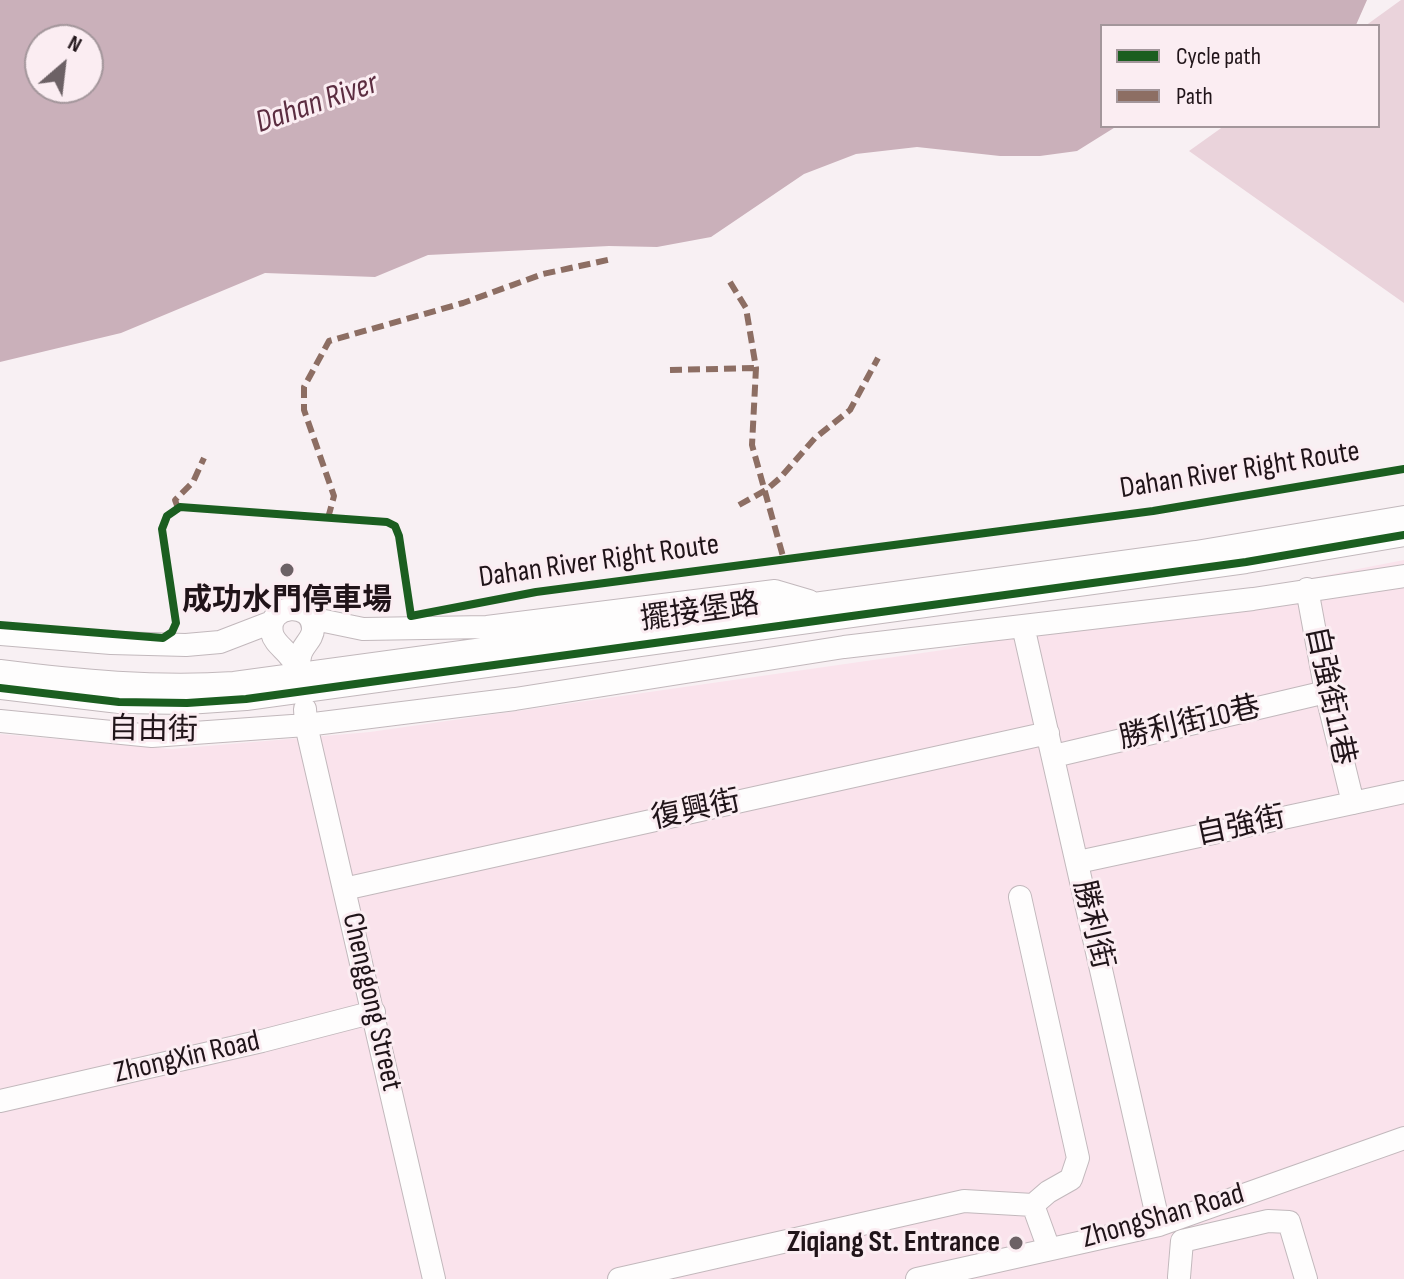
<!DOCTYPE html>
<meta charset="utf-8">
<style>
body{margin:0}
#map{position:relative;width:1404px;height:1279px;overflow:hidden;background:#f8f0f3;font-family:"Sofia Sans Condensed",sans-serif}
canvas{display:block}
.legend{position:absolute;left:1100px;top:24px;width:280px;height:104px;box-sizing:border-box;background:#fbedf2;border:2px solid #a3969b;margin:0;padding:10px 14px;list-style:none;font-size:24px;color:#201419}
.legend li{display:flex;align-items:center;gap:16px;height:40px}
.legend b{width:40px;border:2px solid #a3969b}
.north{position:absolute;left:24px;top:24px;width:80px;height:80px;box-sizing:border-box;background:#fbedf2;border:2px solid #a3969b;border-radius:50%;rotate:28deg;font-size:22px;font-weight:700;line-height:32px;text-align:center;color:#201419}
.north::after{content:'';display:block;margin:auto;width:28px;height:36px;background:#6c6165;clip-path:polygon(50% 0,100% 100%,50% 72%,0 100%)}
</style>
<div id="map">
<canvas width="1404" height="1279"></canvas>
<ul class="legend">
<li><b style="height:10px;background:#1b5e20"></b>Cycle path</li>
<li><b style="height:10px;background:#8d6e63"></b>Path</li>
</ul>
<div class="north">N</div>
</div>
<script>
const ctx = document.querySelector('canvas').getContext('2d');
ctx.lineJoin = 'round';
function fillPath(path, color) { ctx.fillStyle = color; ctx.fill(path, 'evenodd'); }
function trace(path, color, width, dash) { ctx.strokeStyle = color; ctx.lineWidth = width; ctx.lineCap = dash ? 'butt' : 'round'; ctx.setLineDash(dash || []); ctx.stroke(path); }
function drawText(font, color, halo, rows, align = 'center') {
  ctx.font = font + ' "Sofia Sans Condensed","Noto Sans TC",sans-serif'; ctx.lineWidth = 6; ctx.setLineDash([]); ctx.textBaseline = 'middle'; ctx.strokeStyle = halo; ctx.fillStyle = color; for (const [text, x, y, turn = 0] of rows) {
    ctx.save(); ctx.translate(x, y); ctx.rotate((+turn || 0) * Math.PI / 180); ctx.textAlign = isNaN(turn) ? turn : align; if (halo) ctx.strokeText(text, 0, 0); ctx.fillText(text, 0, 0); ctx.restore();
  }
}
const built = new Path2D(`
 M1404 560V1279H0V734L172 749 370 732 950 649Z`);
const green = new Path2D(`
 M1401 0H1404V303L1189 151 1224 126H1378V26H1365Z`);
const water = new Path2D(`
 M0 0H1367L1356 25 1351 26H1102V126H1117L1077 151 1040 156H1000L917 147 856 154 804 174 711 237 657 247 609 246 428 255 375 277 265 273 121 333 0 362ZM40 40H88V88H40Z`);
const minor = new Path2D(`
 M1307 589 1326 692 1353 803
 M310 618 363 629 487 627 775 591 809 601
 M1023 626 1159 1225
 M0 634 111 643 186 645 220 642 272 622
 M291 658C285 649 274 643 272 633 266 604 313 600 313 629 313 640 301 646 300 657
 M0 671C79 681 155 688 234 683L1196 552 1404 517
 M0 688 119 702 187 703 246 699 1246 562 1404 535
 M305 709 306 725 434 1279
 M0 721 152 736 306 725 515 699 844 647 1253 599 1404 576
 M1054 756 1326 692
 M1078 862 1404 792
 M344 889 1048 733
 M1020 897 1078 1158 1071 1179 1048 1192 1033 1205
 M0 1101 262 1041 374 1012
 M1179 1277 1182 1241 1268 1221 1289 1222 1306 1279
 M619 1279 964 1201 1033 1205 1049 1249
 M917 1279 1159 1225 1404 1138`);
const quiet = new Path2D(`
 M730 282 746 308 756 368 752 445 784 560
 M670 370 756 368
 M739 505 766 490 780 478 815 438 850 410 878 358
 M178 508 175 500 193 482 204 458
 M328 518 334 496 304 410V387L329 341 463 303 543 274 612 259`);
const cycleway = new Path2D(`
 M0 625 163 638 172 632 176 623 162 529 167 516 180 507 387 522 395 526 399 536 411 616 536 592 1153 511 1404 469
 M0 688 119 702 187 703 246 699 1246 562 1404 535`);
const markers = [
 [287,570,8,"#6c6165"],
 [1016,1243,8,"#6c6165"]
];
const streetNames = [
 ["Dahan River Right Route",1240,471,-9],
 ["Dahan River Right Route",599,562,-8],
 ["擺接堡路",700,613,-8],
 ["自強街11巷",1329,696,78],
 ["勝利街10巷",1190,724,-13],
 ["自由街",153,731,1],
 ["復興街",696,811,-12],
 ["自強街",1241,827,-12],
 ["勝利街",1092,925,77],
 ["Chenggong Street",371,1002,77],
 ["ZhongXin Road",187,1058,-13],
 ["ZhongShan Road",1163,1217,-16]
];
const poiNames = [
 ["成功水門停車場",287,601],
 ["Ziqiang St. Entrance",1000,1243,"right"]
];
const waterNames = [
 ["Dahan River",317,104,-19]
];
fillPath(built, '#fae3ec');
fillPath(green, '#ead3db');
fillPath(water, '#cab0ba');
trace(minor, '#c2b8bc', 24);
trace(minor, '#fefdfd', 22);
trace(quiet, '#8d6e63', 6, [12, 6]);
trace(cycleway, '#1b5e20', 8);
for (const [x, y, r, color] of markers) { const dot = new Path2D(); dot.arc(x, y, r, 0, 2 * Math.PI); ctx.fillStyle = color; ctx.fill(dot); trace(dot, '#fbedf2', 3); }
drawText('30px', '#201419', '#fbedf2', streetNames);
drawText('bold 30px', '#201419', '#fbedf2', poiNames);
drawText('italic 32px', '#5c2d41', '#fbedf2', waterNames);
</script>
